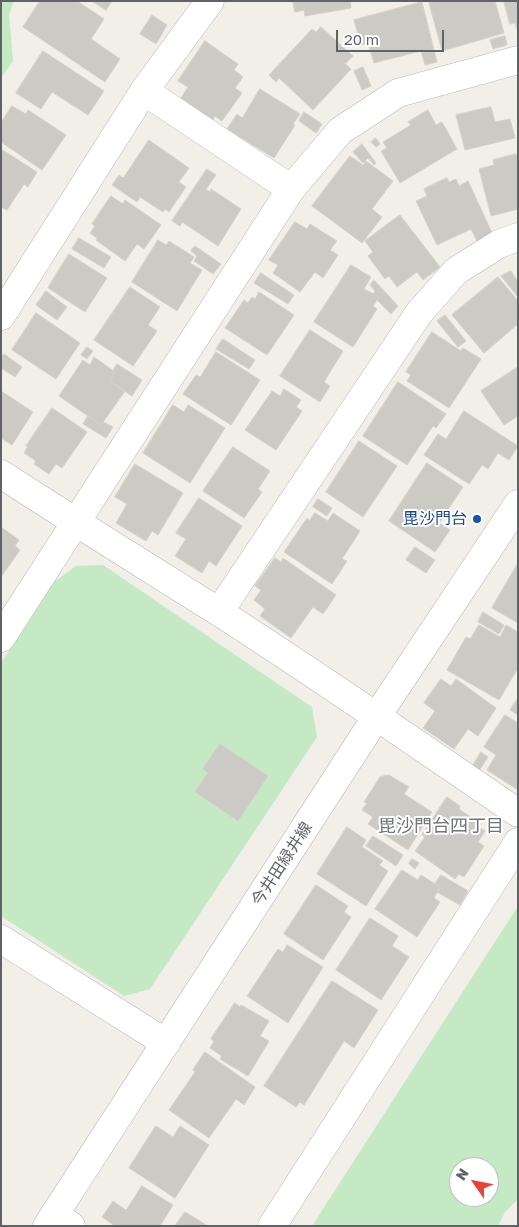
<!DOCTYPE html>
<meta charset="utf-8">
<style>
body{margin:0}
#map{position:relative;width:519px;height:1227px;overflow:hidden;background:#f1efe8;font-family:"Golos Text",sans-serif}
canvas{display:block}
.frame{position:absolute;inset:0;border:2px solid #5f6368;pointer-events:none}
.north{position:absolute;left:449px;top:1157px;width:50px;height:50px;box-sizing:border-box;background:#fff;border:1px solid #bfc1c3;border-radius:50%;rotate:303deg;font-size:14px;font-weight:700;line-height:20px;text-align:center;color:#5f6368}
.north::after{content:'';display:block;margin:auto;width:18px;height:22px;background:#ea4335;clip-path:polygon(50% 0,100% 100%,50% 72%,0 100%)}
.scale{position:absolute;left:336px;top:30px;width:108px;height:22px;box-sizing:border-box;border:2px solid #5f6368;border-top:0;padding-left:6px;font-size:15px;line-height:18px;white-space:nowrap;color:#5f6368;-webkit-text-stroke:4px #fff;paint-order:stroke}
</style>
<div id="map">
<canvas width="519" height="1227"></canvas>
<div class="frame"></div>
<div class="north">N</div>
<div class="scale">20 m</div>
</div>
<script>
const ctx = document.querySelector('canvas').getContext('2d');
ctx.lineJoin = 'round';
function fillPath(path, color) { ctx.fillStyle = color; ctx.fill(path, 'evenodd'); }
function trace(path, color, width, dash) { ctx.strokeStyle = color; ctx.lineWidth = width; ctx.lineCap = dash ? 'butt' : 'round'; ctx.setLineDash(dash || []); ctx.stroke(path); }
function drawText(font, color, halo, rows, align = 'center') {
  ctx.font = font + ' "Golos Text","Noto Sans JP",sans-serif'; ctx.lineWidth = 4; ctx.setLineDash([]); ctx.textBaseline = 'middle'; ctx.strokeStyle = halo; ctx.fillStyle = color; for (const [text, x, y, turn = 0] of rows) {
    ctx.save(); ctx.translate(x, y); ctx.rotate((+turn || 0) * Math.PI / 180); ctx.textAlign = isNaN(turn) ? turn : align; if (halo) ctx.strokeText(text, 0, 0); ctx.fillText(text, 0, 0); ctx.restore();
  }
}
const green = new Path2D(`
 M1 1H14L9 14 13 61 1 78Z
 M103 565 312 707 317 737 150 989 124 996 1 916V663L54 582 76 566Z
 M518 906V1199L505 1212 498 1226H312ZM459 1167H489V1197H459Z`);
const building = new Path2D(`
 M40 1H77L104 19 91 39 120 59 105 82 23 27Z
 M92 1H112L106 10Z
 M293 1H350L351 8 305 16 304 10 295 12Z
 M435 1H495L504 33 442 51 429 3Z
 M504 1H518V32L515 23 510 24Z
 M422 2 437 62 425 65 421 51 374 63 368 43 361 45 354 20Z
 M152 15 167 25 156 44 140 34Z
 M321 27 353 56 345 64 351 69 313 110 279 78 276 82 269 75 312 29 316 32Z
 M505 36 507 45 493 49 490 40Z
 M205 41 238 64 234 70 243 77 235 88 242 93 222 121 215 116 213 120 181 98 188 87 178 81Z
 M43 51 104 91 88 115 52 92 41 109 16 93Z
 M363 67 371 86 362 90 354 71Z
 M260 89 300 114 293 124 295 125 274 158 227 129 237 114 242 118Z
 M12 106 26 114 28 110 66 135 42 170 1 142V123Z
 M491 107 495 122 510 119 515 138 465 150 456 115Z
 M428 110 436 125 442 122 457 149 400 183 381 151 387 148 383 142 411 125 408 122Z
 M304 112 322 124 316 133 299 121Z
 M376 138 380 144 376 147 371 142Z
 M149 140 189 168 179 182 186 187 169 212 165 209 163 212 140 197 137 202 112 185 119 175 123 178Z
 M362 144 376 163 374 165 368 158 363 163 353 152Z
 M1 149 37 172 28 187 24 184 7 210 1 207Z
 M516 154 518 157V209L491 216 479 169 494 165 493 160Z
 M350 156 363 165 366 161 393 181 372 209 382 217 362 243 312 206Z
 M207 169 216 175 206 189 210 192 211 189 241 209 218 246 182 222 180 226 172 221Z
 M447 178 449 182 456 179 459 186 468 181 493 235 478 243 471 229 437 245 416 201 427 196 424 189Z
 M111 196 123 204 125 200 161 225 144 249 137 244 125 261 96 240 97 238 90 233 95 226 92 224Z
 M400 215 440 267 423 280 417 272 397 287 389 276 385 279 368 256 373 252 365 241Z
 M295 222 307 229 310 224 337 241 330 250 338 255 323 278 315 272 300 292 273 273 278 265 269 260Z
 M79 238 111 257 104 268 72 249Z
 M158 240 166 245 169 241 194 257 190 263 202 270 177 311 132 282Z
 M195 246 221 264 213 274 194 261 197 256 191 251Z
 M69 254 107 278 85 312 48 288Z
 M351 265 371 277 364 289 379 297 373 306 377 309 353 347 314 322Z
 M511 271 518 282V297L501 276Z
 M261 273 294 295 288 304 254 283Z
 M498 277 518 301V324L484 353 452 315Z
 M374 280 398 306 391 314 377 300 379 297 373 294 375 291 370 285Z
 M130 287 160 307 148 325 157 331 133 366 94 340Z
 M46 291 67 307 57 320 36 305Z
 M259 292 294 315 267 355 225 328 244 300 248 303 252 297 255 299Z
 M36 313 80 343 56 379 12 350Z
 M445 315 466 341 458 347 437 321Z
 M310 330 343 351 324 382 330 386 320 402 280 376Z
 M432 332 461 351 463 348 481 359 449 408 407 381 411 375 406 372Z
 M223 339 255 360 249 369 216 349Z
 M87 347 93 351 87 359 81 355Z
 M216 352 260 380 231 425 183 394 196 375 200 377Z
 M4 354 22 367 15 377 1 368V358Z
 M94 357 115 372 109 381 125 391 101 425 59 396 83 360 90 365Z
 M117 364 142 380 132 396 109 381 115 372 113 371Z
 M518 367V416L504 425 481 391Z
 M398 382 446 414 436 428 433 426 407 465 363 436Z
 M284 389 301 400 296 407 302 411 276 450 245 430 272 391 280 396Z
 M1 391 33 412 12 445 1 438Z
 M173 405 184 412 188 405 225 428 190 483 143 453Z
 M52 408 87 432 62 468 56 464 49 474 34 464 36 461 24 453 28 446H26Z
 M464 411 518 446 509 460 498 453 488 469 482 465 469 484 424 455 438 434 446 439Z
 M88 416 101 425 103 422 113 427 106 438 83 424Z
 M359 441 397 466 363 517 326 492Z
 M233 447 270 471 258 489 262 492 244 518 203 491Z
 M427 463 463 487 439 523 450 530 435 552 389 521Z
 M135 464 183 493 158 535 152 531 146 541 116 523 127 504 115 497Z
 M199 498 242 526 216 566 209 561 202 573 175 556 186 539 176 533Z
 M318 499 332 508 327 516 313 507Z
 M315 513 328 521 333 513 360 531 342 559 347 561 332 584 284 552 307 518 309 521Z
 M1 527 19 540 15 546 20 550 1 577Z
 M415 547 435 560 426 573 406 560Z
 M275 558 281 562 283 558 336 595 323 614 313 607 291 638 260 616 265 609 254 600 261 590 255 586Z
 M518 563V623L492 608Z
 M483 612 504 625 499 634 478 622Z
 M479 625 500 637 506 625 518 632V668L499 700 447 670 466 637 470 639Z
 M441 679 451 686 456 679 496 708 478 736 468 729 454 749 423 728 435 711 424 703Z
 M518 698V715L510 710Z
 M505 715 518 723V790L487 770 496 755 484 747Z
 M220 744 268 776 238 821 195 792 208 773 203 769Z
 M481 752 488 757 479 771 472 767Z
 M389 775 409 787 404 794 432 812 408 850 368 824 373 817 362 810 367 803 364 802 380 777Z
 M447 797 460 806 459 809 481 824 479 827 485 831 478 842 484 846 464 877 459 874 455 879 415 851 425 837 422 835Z
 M347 827 366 840 362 847 383 861 379 865 388 871 366 906 317 874Z
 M373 836 403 855 396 866 366 846Z
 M412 859 419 863 415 869 409 864Z
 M402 870 418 880 421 875 440 887 434 898 440 902 417 937 375 909Z
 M441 875 468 891 460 905 437 892 440 887 435 884Z
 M316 885 348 906 344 912 351 917 323 960 284 934Z
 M370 918 398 936 392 946 409 957 381 1000 336 970Z
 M287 945 323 967 288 1023 247 996 278 949 283 952Z
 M332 981 378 1010 354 1048 344 1041 304 1105 300 1102 296 1107 264 1086Z
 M235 1003 240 1007 241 1005 269 1021 260 1036 269 1041 248 1076 220 1059 222 1056 210 1048 214 1041 211 1039Z
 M205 1052 255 1087 244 1105 236 1099 209 1138 169 1110 195 1072 193 1070Z
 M156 1126 173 1137 180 1126 209 1145 175 1198 129 1168Z
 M142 1186 173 1205 160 1226H115L102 1217 113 1201 126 1210Z
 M185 1212 208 1226H175Z`);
const minor = new Path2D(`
 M144 91 291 189
 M1 316 144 91 210 1
 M1 474C73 521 146 566 219 612 320 677 419 745 518 813
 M219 612 419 313 456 271 499 244 518 237
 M1 638 291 189 340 131 398 93 518 60
 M1 939 166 1043
 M55 1215 71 1226
 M272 1226 518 842`);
const secondary = new Path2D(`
 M47 1226 377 716 518 504`);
const markers = [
 [477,519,5,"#1a4fb4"]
];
const transitNames = [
 ["毘沙門台",467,519]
];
const streetNames = [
 ["今井田緑井線",282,864,-57]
];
const neighbourhoodNames = [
 ["毘沙門台四丁目",441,826]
];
fillPath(green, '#c5e8c5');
fillPath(building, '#cccac5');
trace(building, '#d6d1c6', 1);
trace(minor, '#b5b8bc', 29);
trace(secondary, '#b6babf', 29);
trace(minor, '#fff', 28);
trace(secondary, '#fff', 28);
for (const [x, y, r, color] of markers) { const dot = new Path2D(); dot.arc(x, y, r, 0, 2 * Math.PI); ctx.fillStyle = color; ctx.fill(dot); trace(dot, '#fff', 2); }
drawText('16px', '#164399', '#fff', transitNames, 'right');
drawText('16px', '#5f6368', '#fff', streetNames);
drawText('18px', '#70757a', '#fff', neighbourhoodNames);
</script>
